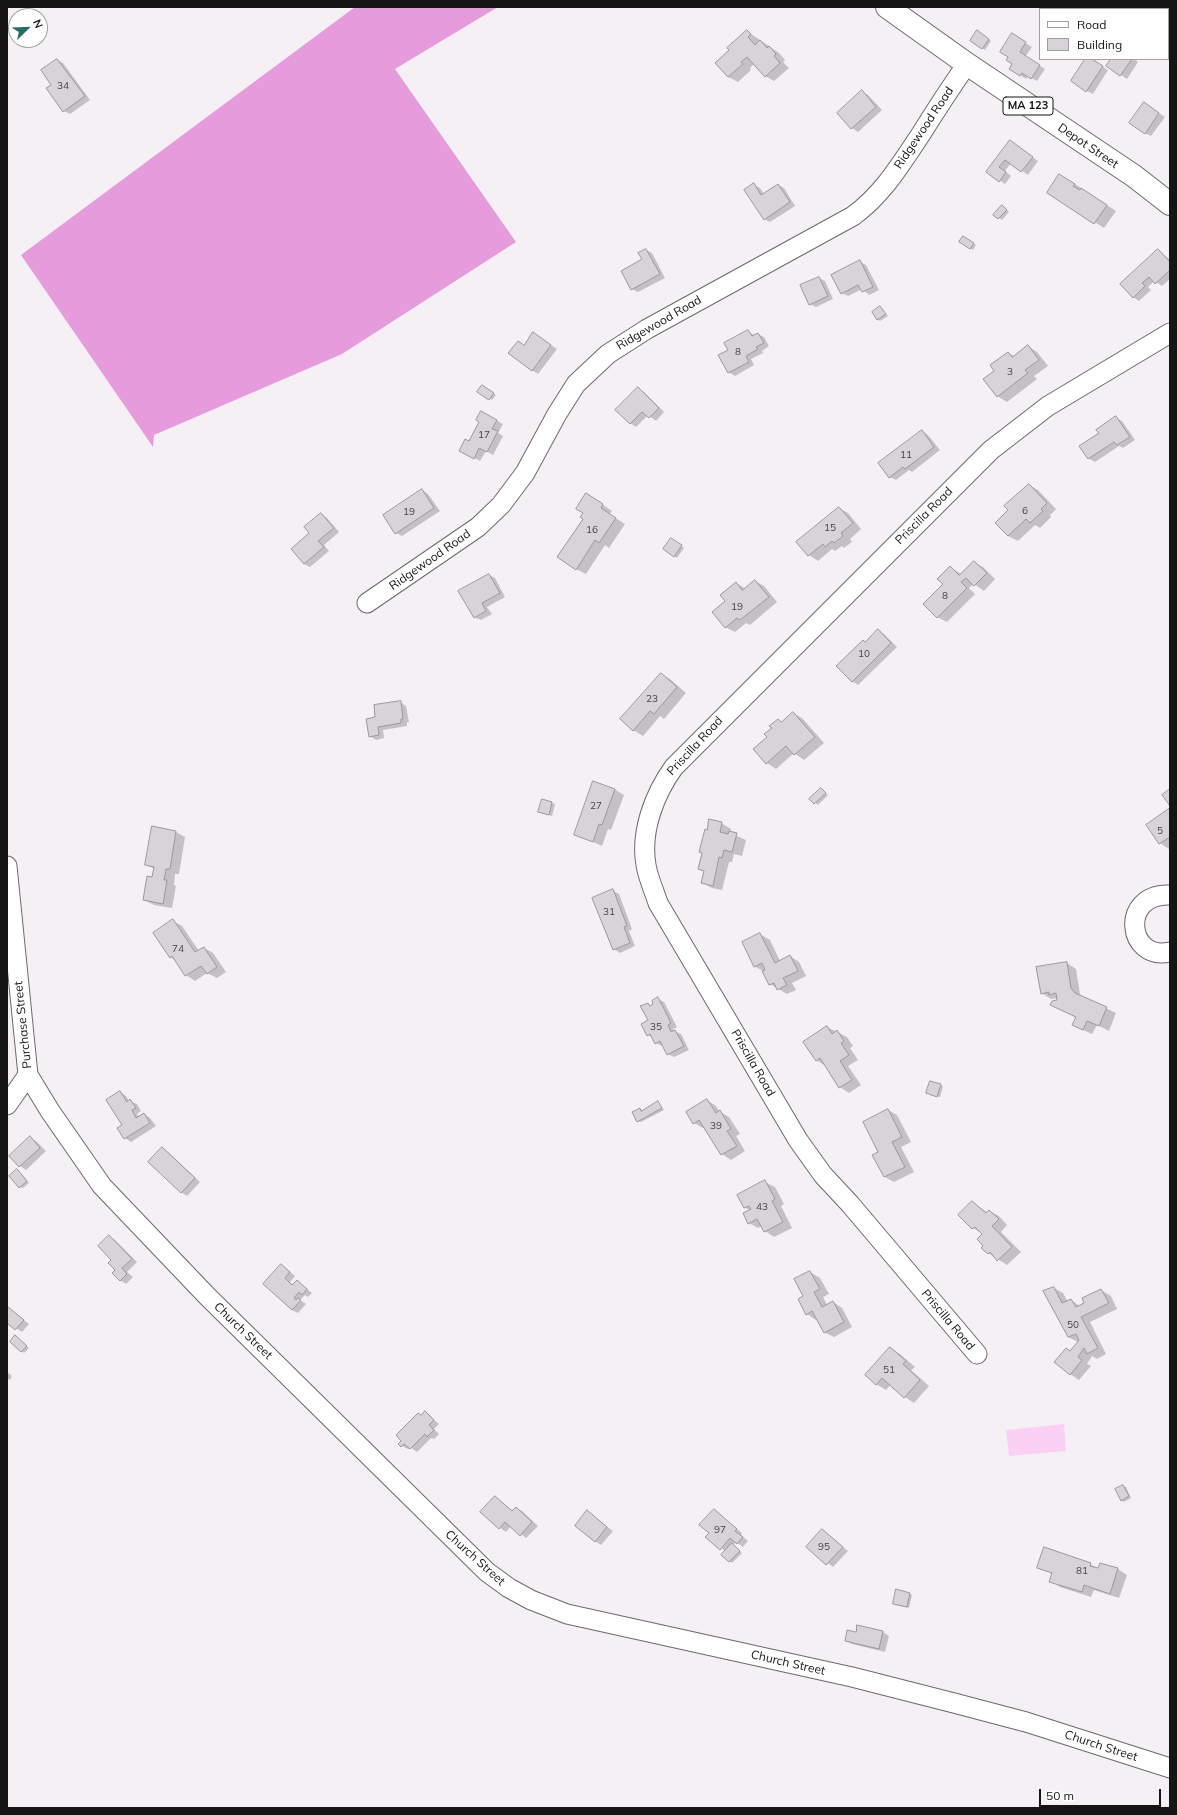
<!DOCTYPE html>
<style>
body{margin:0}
#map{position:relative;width:1177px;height:1815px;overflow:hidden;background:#f5f0f4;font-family:Mulish,sans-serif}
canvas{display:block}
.frame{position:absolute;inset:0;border:8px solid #161516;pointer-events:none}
.legend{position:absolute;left:1039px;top:8px;width:130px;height:52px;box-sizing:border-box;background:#fff;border:1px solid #a2a1a2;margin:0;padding:5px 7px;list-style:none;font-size:12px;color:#161516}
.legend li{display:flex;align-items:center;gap:8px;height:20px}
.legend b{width:20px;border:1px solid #a2a1a2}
.north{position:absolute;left:8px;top:8px;width:40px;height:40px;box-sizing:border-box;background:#fff;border:1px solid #a2a1a2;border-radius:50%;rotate:67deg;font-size:11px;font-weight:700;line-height:16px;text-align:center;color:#161516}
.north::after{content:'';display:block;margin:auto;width:14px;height:18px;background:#256e66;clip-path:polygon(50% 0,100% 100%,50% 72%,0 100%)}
.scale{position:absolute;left:1039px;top:1789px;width:122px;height:18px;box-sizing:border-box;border:2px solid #161516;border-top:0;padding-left:5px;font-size:12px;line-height:14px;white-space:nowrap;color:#161516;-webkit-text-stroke:3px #fff;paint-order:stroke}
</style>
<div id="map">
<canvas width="1177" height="1815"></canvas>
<div class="frame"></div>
<ul class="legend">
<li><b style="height:5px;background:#fff"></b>Road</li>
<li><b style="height:11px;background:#d8d3d7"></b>Building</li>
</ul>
<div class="north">N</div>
<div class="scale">50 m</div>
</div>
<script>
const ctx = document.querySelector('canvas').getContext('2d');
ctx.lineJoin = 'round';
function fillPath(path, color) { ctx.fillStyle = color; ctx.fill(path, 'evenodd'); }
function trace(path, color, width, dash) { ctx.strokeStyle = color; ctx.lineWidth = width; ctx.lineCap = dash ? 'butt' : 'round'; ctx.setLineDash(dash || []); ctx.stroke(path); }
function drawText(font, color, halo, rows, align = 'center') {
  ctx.font = font + ' Mulish,sans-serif'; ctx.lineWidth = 3; ctx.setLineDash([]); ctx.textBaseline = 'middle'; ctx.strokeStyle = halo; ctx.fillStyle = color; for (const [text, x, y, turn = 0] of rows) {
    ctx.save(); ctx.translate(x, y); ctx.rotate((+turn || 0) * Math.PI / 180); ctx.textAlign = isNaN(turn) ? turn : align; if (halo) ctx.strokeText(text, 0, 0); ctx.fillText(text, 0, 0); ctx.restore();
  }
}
const green = new Path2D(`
 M1064 1424 1066 1451 1009 1456 1006 1430Z`);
const forest = new Path2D(`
 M355 7H498L395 69 516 242 342 354 154 435 153 447 21 255Z`);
const shadow = new Path2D(`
 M747 31 779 53 785 60 783 62 789 68 774 81 765 76 754 64 750 68 751 70 738 82 728 77 716 63 731 50Z
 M980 33 991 41 985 50 982 48Z
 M1012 35 1032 47 1025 57 1045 69 1037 81 1028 76 1026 79 1020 75 1013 64Z
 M1087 59H1091L1108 70 1093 94 1087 91Z
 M1112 59H1134L1138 62 1127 79 1107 66Z
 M57 60 63 63 90 100 70 114 64 111 53 85Z
 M862 92 868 95 882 110 858 132 852 128 838 113Z
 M1144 103 1165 117 1151 136 1145 133Z
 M1010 141 1038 161 1028 175 1011 163 1005 171 1011 176 1005 184 987 172Z
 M1069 180 1116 211 1104 228 1048 192Z
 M754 185 760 188 764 194 778 185 784 188 795 206 770 222 764 219Z
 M1005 208 1009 212 1002 220 995 215Z
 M964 237 976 245 973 250 961 242Z
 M646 250 652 253 665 278 638 292 632 289Z
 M1158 250 1170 260V279L1162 286 1154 281 1148 287 1151 290 1139 301 1133 297Z
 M860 262 866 265 879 290 869 295 862 289 848 296 842 293Z
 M819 278 825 281 833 299 816 307 810 304Z
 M880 308 888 316 880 321 877 319Z
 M748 331 755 336 758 334 764 337 769 346 762 351 763 353 751 359 754 365 735 376 729 372Z
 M539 337 557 349 538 374 532 370 524 346Z
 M1028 346 1037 352 1048 366 1034 376 1037 379 1007 402 997 396 996 371 1008 353 1014 356Z
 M482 386 496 395 492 400 479 392Z
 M638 389 644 392 664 412 656 421 648 415 636 427 630 423Z
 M481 412 503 424 498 433 503 436 493 455 486 451 480 461 460 450 469 443 480 422Z
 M1116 418 1122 421 1135 440 1123 448 1119 446 1095 462 1088 458 1100 434Z
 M922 431 928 435 940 450 912 472 909 470 896 480 890 477Z
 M1029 485 1038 490 1056 509 1050 515 1051 517 1040 528 1035 525 1018 541 1008 536 1009 510Z
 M422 490 428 494 440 511 402 536 396 533Z
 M596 500 612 511 609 514 625 524 609 548 605 545 586 574 576 569Z
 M839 508 848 513 861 529 850 539 852 542 844 548 842 546 835 551 832 549 818 561 809 555Z
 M321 514 327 518 339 532 324 545 329 551 310 567 304 564 310 533Z
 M674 541 684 548 677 558 674 556Z
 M974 562 983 567 995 579 984 591 974 584 969 588 975 594 947 622 937 617 944 584 950 567 961 574Z
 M489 575 495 578 505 597 487 607 492 614 481 620 474 617Z
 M755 581 764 586 777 602 750 625 746 623 735 632 725 627 726 601 736 583 746 589Z
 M878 631 884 634 897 647 858 685 852 681 866 643Z
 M661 674 670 679 686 693 664 719 660 716 643 736 633 730Z
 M400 702 406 706 409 722H407V726L383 730 384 738 376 740 370 736 377 718Z
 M793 713 802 718 824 743 804 760 794 753 776 769 767 763 755 749 768 737 778 720 782 722Z
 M614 789 624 795 611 830 608 829 602 846 575 834Z
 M821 789 828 795 818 805 811 799Z
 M543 800 555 804 552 816 539 812Z
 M1170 810V848L1169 849 1160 843Z
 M721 823 731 829 730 833 746 840 742 856 734 854 732 862H729L722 890 712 888 703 883 705 872 699 868 708 831Z
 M152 828 176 832 185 837 179 874H175L174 885 176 886 172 908 154 905 144 900 153 878 155 869 146 865Z
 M612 890 619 894 632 929 629 931 635 946 620 953 614 949Z
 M173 921 182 926 199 951 204 948 213 953 226 972 217 978 207 973 195 981 186 975 176 961 170 957Z
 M760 934 770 940 780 961 790 956 799 962 806 976 792 983 796 990 787 994 770 984 763 971 754 966Z
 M1067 963 1076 969 1080 994 1083 997 1116 1013 1109 1031 1097 1025 1092 1034 1083 1030 1074 1025 1077 1018 1051 1005 1058 1000V998L1051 999 1042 993Z
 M658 999 664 1002 677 1027 673 1029 674 1031 681 1034 689 1050 674 1057 668 1054 664 1045 662 1046 656 1043 653 1038 648 1035V1004L651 1006Z
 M827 1027 847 1037 853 1046 850 1048 858 1060 848 1066 861 1085 849 1093 840 1087 826 1066 816 1060Z
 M940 1085 943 1086 940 1097 927 1093Z
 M120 1092 126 1096 129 1101 137 1104 141 1111 137 1114 139 1117 144 1114 150 1118 156 1126 131 1142 125 1138Z
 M707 1100 716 1106 720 1112 729 1117 740 1134 736 1136 745 1151 731 1160 722 1154 705 1127 703 1128 694 1123Z
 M658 1102 664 1110 641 1122 638 1121 639 1109 643 1111Z
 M888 1110 897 1115 911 1142 901 1147 914 1172 894 1182 885 1177 874 1155 879 1152Z
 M30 1138 36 1141 46 1151 26 1170 20 1166Z
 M162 1148 168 1152 200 1182 187 1196 181 1192Z
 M20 1172 29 1183 23 1188 20 1187Z
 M765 1182 775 1187 784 1204 781 1206 792 1228 774 1237 765 1231 762 1226 758 1228 749 1223 750 1210 745 1208Z
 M972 1202 988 1213 989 1211 999 1216 1007 1225 1001 1232 1021 1252 1007 1265 988 1253 984 1246 983 1234 973 1228Z
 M109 1236 115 1240 137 1262 127 1272 133 1277 126 1284 120 1280 113 1260Z
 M282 1265 295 1276 290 1282 293 1285 297 1281 312 1293 308 1297 305 1295 300 1300 306 1304 298 1313 292 1310 264 1284Z
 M810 1272 820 1278 829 1294 823 1297 827 1305 833 1302 842 1308 852 1327 834 1337 824 1332 817 1319 816 1320 807 1314 805 1297Z
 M1054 1288 1063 1293 1068 1302 1071 1300 1080 1306 1101 1290 1111 1296 1117 1309 1090 1322 1106 1354 1097 1359 1092 1356 1087 1364 1091 1366 1079 1380 1070 1374 1071 1351 1078 1342 1068 1337Z
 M7 1307 29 1324 22 1332 7 1322Z
 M18 1338 29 1348 24 1353 11 1342Z
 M891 1348 900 1354 915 1367 911 1370 929 1386 914 1403 905 1397 891 1384 886 1390 876 1384Z
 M7 1372 12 1376 10 1380 7 1378Z
 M425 1412 439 1424 434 1429 439 1434 434 1439 431 1438 417 1452 410 1447 408 1449 402 1446Z
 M1123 1486 1126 1487 1131 1498 1124 1502 1122 1500Z
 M495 1497 513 1511 516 1508 522 1511 538 1526 526 1538 511 1526 506 1532 500 1528 482 1512Z
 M714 1510 742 1533 741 1535 748 1541 743 1547 736 1542 733 1545 742 1553 732 1563 722 1554 725 1551 707 1537 710 1533Z
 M587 1512 613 1531 601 1545 595 1541Z
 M822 1530 848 1551 833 1567 807 1547Z
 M1090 1564 1099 1569 1101 1564 1118 1569 1127 1575 1119 1598 1094 1590 1091 1597 1060 1587 1051 1581 1053 1574 1038 1567Z
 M910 1594 912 1595 909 1608 896 1605Z
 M883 1632 889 1636 885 1652 852 1644 846 1641 857 1634Z`);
const building = new Path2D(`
 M747 30 751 34 748 37 755 45 760 40 767 48 769 46 776 54 774 56 780 63 765 77 747 57 741 62 743 64 728 77 715 63 729 50 727 48Z
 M977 30 989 39 982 49 970 41Z
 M1012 33 1026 42 1020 52 1040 65 1031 79 1022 73 1020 76 1009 69 1012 64 1006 60 1008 57 1000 52Z
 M57 59 85 96 63 112 46 88 51 85 41 70Z
 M1085 59H1092L1103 66 1086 92 1071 81Z
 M1111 59H1132L1120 76 1106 66Z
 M862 90 876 107 851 129 837 113Z
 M1144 102 1159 113 1145 134 1129 123Z
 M1010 140 1033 157 1021 172 1005 160 999 167 1006 172 999 182 986 172Z
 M1059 174 1075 184 1073 186 1080 190 1081 188 1107 205 1094 224 1047 193Z
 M754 183 761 195 778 184 790 202 764 220 744 190Z
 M1002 205 1007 210 998 219 993 215Z
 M963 236 974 243 970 249 959 242Z
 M646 249 660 274 631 290 621 271 642 259 638 253Z
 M1158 249 1170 262V270L1155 284 1149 277 1142 283 1145 286 1133 298 1120 284Z
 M860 260 873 287 862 292 858 285 841 294 831 275Z
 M819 277 828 296 809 305 800 285Z
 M880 306 886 314 877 320 872 312Z
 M748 330 752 336 758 333 764 343 756 347 758 349 746 356 749 362 728 373 718 355 728 350 724 343Z
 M533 332 551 345 532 371 508 353 518 341 524 345Z
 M1028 345 1039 360 1025 370 1028 373 997 397 983 379 994 371 990 365 1008 352 1012 357Z
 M482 385 494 393 489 400 477 392Z
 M638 387 659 408 649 418 642 412 630 424 615 410Z
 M481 411 497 420 492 429 498 431 487 452 479 448 474 459 459 451 465 439 469 441 479 422 476 420Z
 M1116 416 1130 437 1117 445 1114 442 1088 459 1079 446 1099 433 1096 430Z
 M922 430 934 447 905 469 903 467 889 478 878 463Z
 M1029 484 1047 503 1041 509 1043 511 1030 523 1026 519 1008 536 995 523 1008 510 1004 506Z
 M422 489 434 508 395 534 383 515Z
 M586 493 603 504 601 508 616 518 599 543 595 540 576 570 557 557 583 519 580 517 583 513 576 509Z
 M839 507 853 523 841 533 843 536 834 543 832 541 825 547 823 544 808 556 796 542Z
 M321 513 334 528 318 541 324 547 304 564 291 549 309 533 304 527Z
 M671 538 682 545 674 557 663 549Z
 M974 561 987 573 974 586 966 578 961 582 967 588 937 618 923 604 943 584 937 579 950 566 959 575Z
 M489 574 500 593 482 603 486 611 474 618 458 591Z
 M755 580 769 597 740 620 737 618 725 628 712 612 725 601 720 595 736 582 742 590Z
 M878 629 891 643 852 682 836 666 863 640 865 642Z
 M661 673 677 687 654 714 650 711 633 731 620 719Z
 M401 701 403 719H401V723L378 727 379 735 369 737 366 719 375 717 374 705Z
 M793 712 815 737 794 755 786 746 766 764 753 749 767 737 764 734 772 728 769 726 778 719 781 722Z
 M593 781 615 789 602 825 599 824 593 842 574 835Z
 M821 788 826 793 814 804 809 799Z
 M1170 789V806L1162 795Z
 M542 799 552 802 549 815 538 812Z
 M1170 808V837L1159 844 1146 825Z
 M709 819 722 822 720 832 728 834 729 831 737 833 732 852 724 850 722 858 719 857 713 886 701 883 704 871 698 869 702 853 699 852 705 829 707 830Z
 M152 826 176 831 170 869H166L164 880H167L163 904 143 900 147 876 152 877 154 867 145 865Z
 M613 889 627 926 624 927 630 943 613 950 592 898Z
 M173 919 195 952 204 947 217 967 207 974 201 966 185 976 172 956 170 958 153 933Z
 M760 933 775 963 790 955 798 971 783 978 787 985 777 990 774 983 769 985 762 971 765 970 762 963 754 967 742 942Z
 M1067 962 1071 988 1075 993 1107 1007 1099 1026 1087 1021 1083 1030 1072 1025 1076 1017 1050 1005 1052 1001 1057 1000 1056 993 1049 995V992L1041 994 1036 967Z
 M658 997 671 1023 668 1025 671 1032 675 1030 684 1046 667 1055 660 1041 655 1044 650 1034 647 1036 641 1024 648 1020 640 1006 648 1003 650 1006 653 1004 652 1001Z
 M827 1026 832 1034 837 1030 844 1041 841 1043 849 1055 840 1061 852 1080 839 1088 820 1058 816 1061 803 1042Z
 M930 1081 941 1084 937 1097 926 1093Z
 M120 1091 127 1102 130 1099 136 1108 132 1110 136 1118 144 1113 150 1123 124 1139 117 1128 122 1125 106 1100Z
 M707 1099 716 1113 720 1110 731 1129 727 1131 737 1146 721 1155 699 1120 693 1124 686 1112Z
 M658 1101 662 1108 637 1122 632 1112 640 1108 641 1111Z
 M888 1109 902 1137 892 1142 905 1167 884 1177 872 1155 878 1152 863 1122Z
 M30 1136 40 1148 19 1167 9 1156Z
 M162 1147 195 1178 181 1193 148 1162Z
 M17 1169 27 1181 19 1188 9 1176Z
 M765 1180 775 1199 772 1201 783 1222 764 1232 757 1219 748 1224 743 1213 751 1209 749 1206 744 1208 737 1195Z
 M972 1201 986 1213 989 1210 999 1219 992 1226 1012 1247 997 1261 990 1252 988 1254 981 1248 983 1246 977 1239 982 1234 975 1227 972 1229 958 1215Z
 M109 1235 132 1259 122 1268 127 1274 120 1281 112 1273 115 1270 108 1263 111 1260 98 1246Z
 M281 1264 290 1272 285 1278 292 1285 297 1280 307 1289 302 1295 299 1292 294 1298 296 1300 298 1298 301 1300 292 1310 263 1284Z
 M810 1271 820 1289 814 1292 822 1307 833 1301 844 1322 824 1333 812 1311 806 1315 798 1299 803 1296 794 1279Z
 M1054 1287 1062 1303 1071 1299 1076 1307 1084 1303 1082 1298 1101 1289 1109 1303 1081 1317 1098 1348 1087 1354 1084 1348 1078 1357 1082 1360 1070 1375 1054 1362 1066 1348 1070 1351 1079 1340 1076 1334 1068 1337 1043 1291Z
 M7 1306 24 1320 15 1330 7 1323Z
 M15 1335 27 1346 21 1352 10 1342Z
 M890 1347 906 1361 903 1364 920 1380 904 1398 882 1378 876 1385 865 1375Z
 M425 1411 434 1420 429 1425 434 1430 427 1437 425 1434 410 1449 404 1444 401 1447 398 1444 401 1441 396 1435 418 1413 421 1415Z
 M1123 1485 1129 1496 1121 1501 1115 1489Z
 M495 1496 512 1511 516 1507 532 1522 520 1536 505 1522 499 1529 480 1512Z
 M714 1509 737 1529 735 1531 743 1537 737 1544 730 1538 720 1550 705 1537 709 1533 699 1525Z
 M587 1510 607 1527 595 1542 575 1526Z
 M822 1529 843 1547 826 1565 806 1547Z
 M732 1543 740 1551 729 1562 721 1555Z
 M1044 1547 1091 1563 1090 1566 1098 1568 1100 1563 1118 1568 1110 1594 1084 1585 1082 1592 1049 1582 1052 1573 1037 1568Z
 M896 1589 910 1593 907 1607 893 1604Z
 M857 1625 883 1631 879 1649 845 1641 847 1630 856 1632Z`);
const minor = new Path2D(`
 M367 603 478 527 501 505 525 473 557 414 576 384 608 354 647 329 853 216C883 194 901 164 921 134 936 110 951 87 967 64
 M7 866 28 1075 7 1105
 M1170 895C1119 893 1127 962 1170 952
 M28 1075 50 1111 102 1186 207 1296 487 1572 509 1588 531 1600 567 1614 852 1677 954 1703 1026 1722 1170 1768
 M977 1354 850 1204 823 1175 798 1140 658 903C654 890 648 878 646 865 640 831 655 793 674 767L991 450 1048 406 1170 333`);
const highway = new Path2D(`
 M887 7 967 64 1134 176 1170 204`);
const numberNames = [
 ["34",63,86],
 ["8",738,352],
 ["3",1010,372],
 ["17",484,435],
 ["11",906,455],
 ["6",1025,511],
 ["19",409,512],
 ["15",830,528],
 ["16",592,530],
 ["8",945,596],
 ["19",737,607],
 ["10",864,654],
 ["23",652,699],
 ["27",596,806],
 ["5",1160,831],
 ["31",609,912],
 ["74",178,949],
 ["35",656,1027],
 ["39",716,1126],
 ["43",762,1207],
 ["50",1073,1325],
 ["51",889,1370],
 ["97",720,1530],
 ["95",824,1547],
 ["81",1082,1571]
];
const shields = [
 [1028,106,50]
];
const shieldNames = [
 ["MA 123",1028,106]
];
const streetNames = [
 ["Ridgewood Road",924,128,-56],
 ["Depot Street",1088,146,34],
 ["Ridgewood Road",659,323,-30],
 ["Priscilla Road",924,516,-45],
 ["Ridgewood Road",430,560,-35],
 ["Priscilla Road",695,746,-47],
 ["Purchase Street",23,1025,-96],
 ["Priscilla Road",753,1063,60],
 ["Priscilla Road",948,1320,50],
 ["Church Street",243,1331,44],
 ["Church Street",475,1558,42],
 ["Church Street",788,1663,13],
 ["Church Street",1101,1746,18]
];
fillPath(green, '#fad1f4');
fillPath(forest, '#e69bdc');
fillPath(shadow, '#0003');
fillPath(building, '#d8d3d7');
trace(building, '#9c979b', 1);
trace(minor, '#6d686c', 21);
trace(highway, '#6d686c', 24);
trace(minor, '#fff', 19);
trace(highway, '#fff', 22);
drawText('10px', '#464446', null, numberNames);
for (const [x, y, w] of shields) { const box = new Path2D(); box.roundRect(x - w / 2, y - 9, w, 18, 3); ctx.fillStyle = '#fff'; ctx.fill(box); trace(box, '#161516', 1); }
drawText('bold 11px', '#161516', null, shieldNames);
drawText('12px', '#161516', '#fff', streetNames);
</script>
